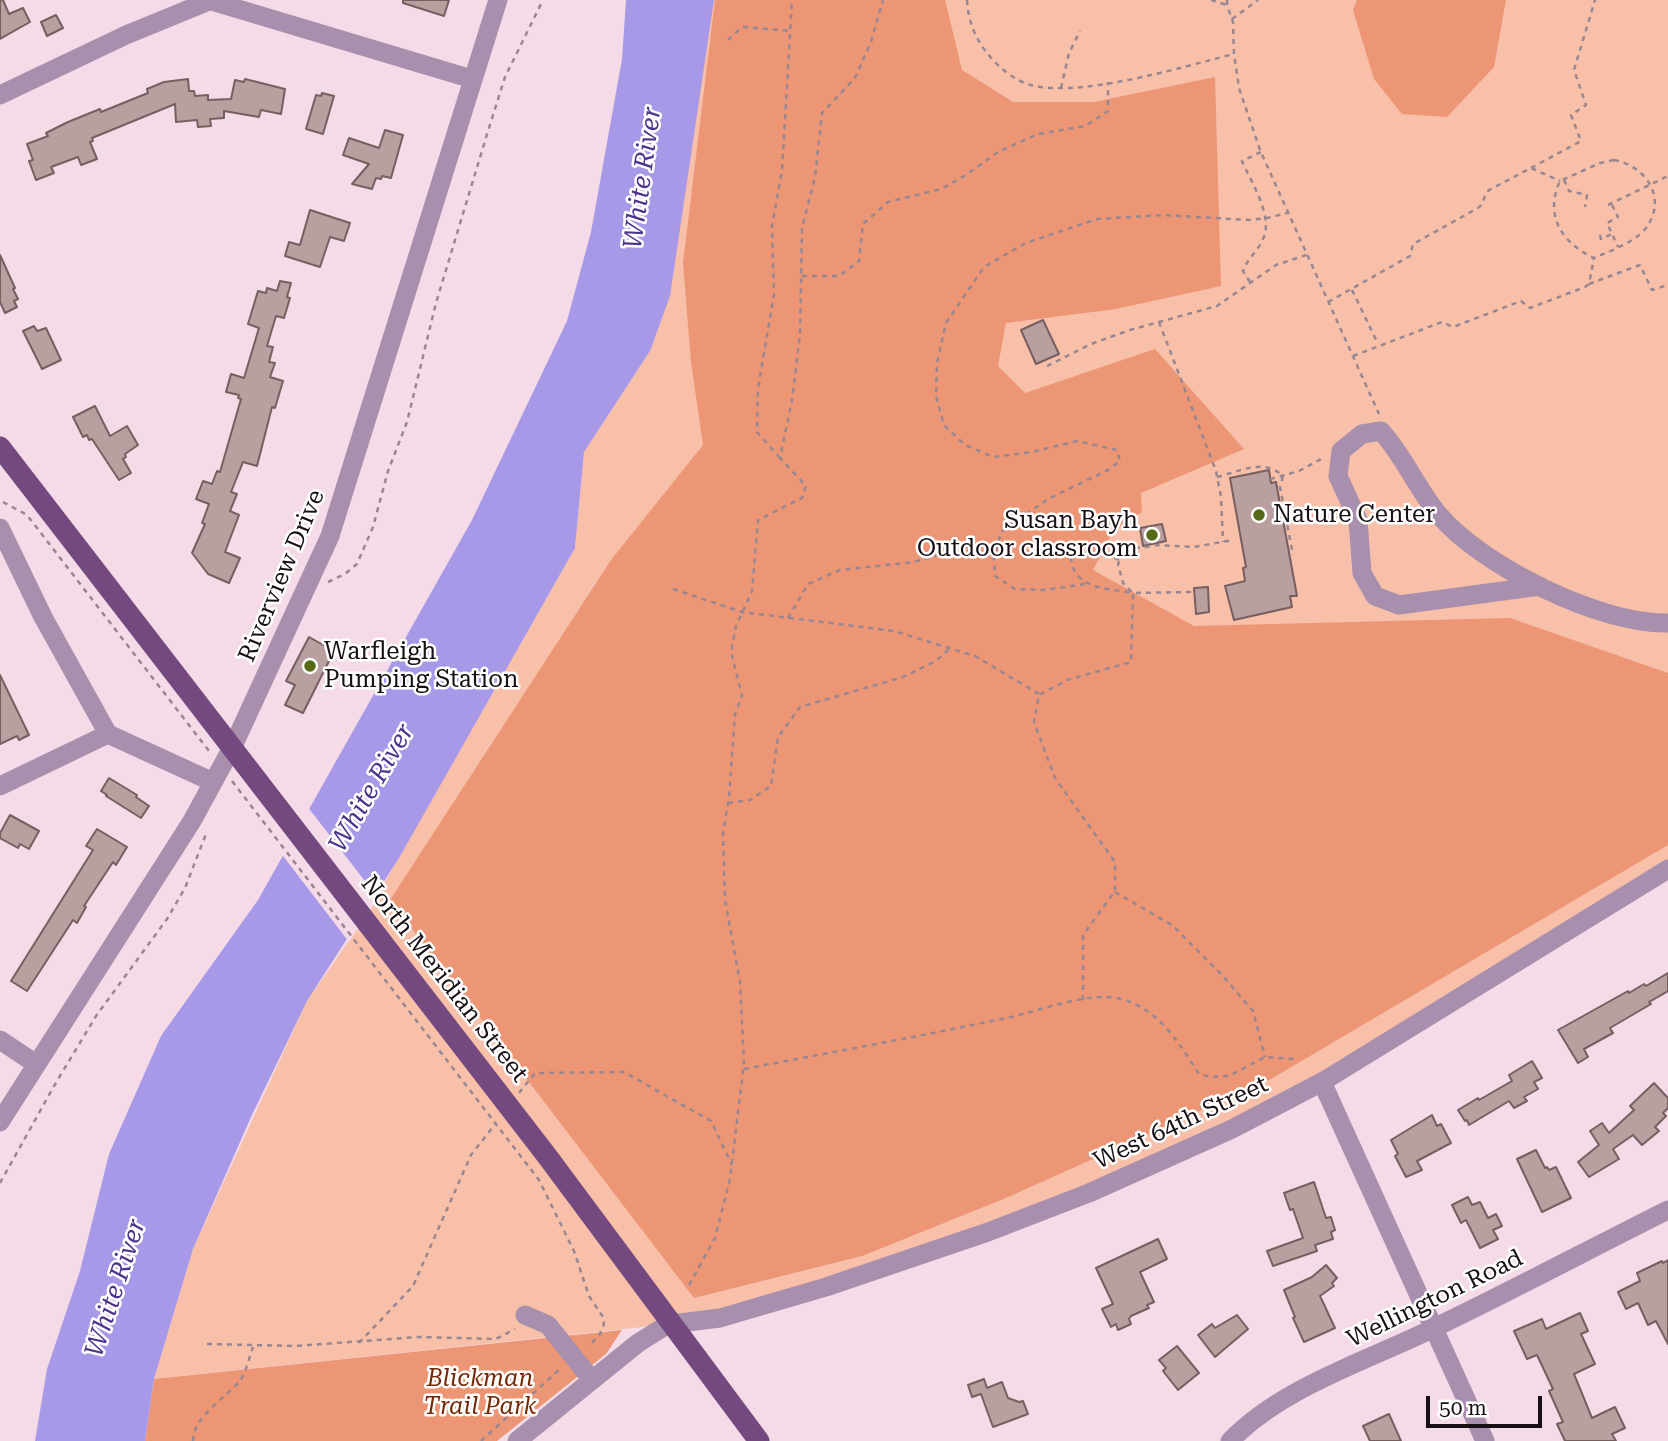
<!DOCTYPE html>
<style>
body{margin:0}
#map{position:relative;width:1668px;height:1441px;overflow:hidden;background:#f4dbe7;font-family:"Roboto Serif",serif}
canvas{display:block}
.scale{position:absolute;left:1426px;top:1396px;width:116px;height:32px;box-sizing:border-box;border:4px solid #170f13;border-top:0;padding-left:9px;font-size:21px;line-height:24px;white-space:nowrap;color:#170f13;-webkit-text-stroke:5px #fff;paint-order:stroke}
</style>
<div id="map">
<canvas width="1668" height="1441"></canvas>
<div class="scale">50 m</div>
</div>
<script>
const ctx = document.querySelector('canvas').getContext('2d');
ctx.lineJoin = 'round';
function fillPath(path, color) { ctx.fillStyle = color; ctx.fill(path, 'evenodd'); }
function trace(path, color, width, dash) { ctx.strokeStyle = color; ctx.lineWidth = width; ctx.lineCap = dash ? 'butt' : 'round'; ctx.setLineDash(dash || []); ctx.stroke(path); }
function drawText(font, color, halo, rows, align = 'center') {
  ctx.font = font + ' "Roboto Serif",serif'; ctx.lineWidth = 5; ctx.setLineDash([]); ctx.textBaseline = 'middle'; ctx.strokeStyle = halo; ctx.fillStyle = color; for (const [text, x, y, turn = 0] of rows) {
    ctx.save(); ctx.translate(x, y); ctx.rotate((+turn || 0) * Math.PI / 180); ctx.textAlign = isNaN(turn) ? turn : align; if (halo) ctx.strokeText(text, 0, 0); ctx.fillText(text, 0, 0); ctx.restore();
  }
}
const green = new Path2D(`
 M713 0H1668V869L1322 1082 1089 1193 826 1287 671 1324 154 1379 193 1249 307 1001 362 922 575 548 584 452 650 351Z`);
const forest = new Path2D(`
 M715 0H945L962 70 1013 102H1094L1215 77 1221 286 1116 309 1006 323 998 366 1025 393 1155 349 1244 449 1141 493 1142 512 1113 532 1093 570 1194 626 1510 618 1668 673V845L1271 1079 1006 1198 862 1256 694 1298 390 900 611 560 703 445 691 362 683 263Z
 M1357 0H1506L1494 67 1447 117 1402 114 1374 79 1353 10Z
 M622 1330 606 1354 497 1441H145L154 1379Z`);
const water = new Path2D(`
 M626 0H714L670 296 650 351 584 452 575 548 399 858 307 1001 251 1117 193 1249 154 1379 145 1441H35L47 1369 80 1271 109 1154 161 1036 258 900 335 763 472 520 567 321 591 232 622 59Z`);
const pier = new Path2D(`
 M307 806 378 898 349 942 280 852Z`);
const building = new Path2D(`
 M0 0H3L9 14 23 8 30 22 0 39Z
 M403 0H449L444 16 403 3Z
 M56 15 63 28 47 36 41 22Z
 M188 79 189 91H194L195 96 208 95V100L231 99 235 80 244 82 245 79 285 89 281 114 261 110 259 117 224 111V118L210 119 211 126 198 127 197 120 176 122 175 104 92 138 93 141 90 142 97 159 81 165 78 157 51 167 54 173 36 180 29 161 33 160 27 144 48 136 46 133 68 122 100 109 101 112 148 93 147 89 164 82Z
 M322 93 334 96 323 134 306 129 316 95 321 96Z
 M385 130 403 135 391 178 382 176 381 179 376 178 372 189 352 184 369 164 343 155 349 138 379 148Z
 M310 210 350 223 344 241 330 237 320 267 285 256 289 242 300 245Z
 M0 255 15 288 13 289 18 299 14 301 17 307 5 313 0 302Z
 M280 281 291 283 287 297 290 298 284 318 276 316 267 346 273 347 269 362 275 363 270 377 283 381 275 408 272 407 257 466 243 462 231 492 237 494 230 511 239 515 225 552 240 558 229 583 208 574 192 553 205 524 202 523 209 504 196 499 203 481 212 484 217 471 220 472 241 399 238 398 239 395 226 392 231 374 244 378 259 328 248 324 258 291 266 293 267 288 277 291Z
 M1043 320 1059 354 1036 364 1021 330Z
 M34 326 37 331 46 328 61 360 42 369 23 331Z
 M95 406 110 436 127 426 138 445 125 454 126 457 123 459 131 473 119 480 92 439 89 440 87 435 83 437 73 417Z
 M1269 470 1271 483 1276 482 1297 596H1290L1292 607 1234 620 1225 586 1245 581 1243 568 1246 567 1230 478Z
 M1162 524 1166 541 1143 546 1140 528Z
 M1208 587 1209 612 1196 614 1194 588Z
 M309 637 334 651 303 713 285 705 295 685 286 681Z
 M0 675 29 735 19 740 17 736 0 744Z
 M109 778 137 795 136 797 149 806 141 818 106 796 107 795 101 791Z
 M10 815 39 831 29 849 20 844 18 848 0 838V833Z
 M97 829 127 847 116 865 113 862 84 906 86 907 77 923 73 920 27 991 11 981 93 850 86 846Z
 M1668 973V991L1649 1002 1651 1004 1610 1028 1613 1033 1584 1049 1588 1057 1578 1063 1558 1030 1628 991 1629 993 1644 984 1646 986Z
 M1532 1061 1542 1078 1534 1082 1538 1089 1524 1097 1527 1101 1514 1108 1509 1101 1469 1125 1467 1120 1465 1121 1458 1110 1478 1098 1479 1100 1512 1081 1509 1075Z
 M1654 1083 1668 1098V1108L1663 1113 1666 1116 1655 1127 1659 1131 1642 1145 1633 1135 1613 1149 1619 1159 1589 1177 1578 1162 1599 1145 1590 1131 1602 1123 1609 1133 1634 1110 1630 1106Z
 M1432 1115 1437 1126 1441 1124 1451 1143 1417 1161 1422 1170 1406 1177 1395 1156 1398 1154 1391 1140Z
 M1536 1150 1545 1168 1547 1167 1549 1170 1556 1167 1571 1198 1542 1212 1517 1159Z
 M1314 1182 1326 1218 1331 1217 1335 1230 1331 1232 1333 1239 1315 1245 1317 1251 1273 1266 1267 1251 1303 1238 1293 1209 1290 1210 1284 1193Z
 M1468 1197 1472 1205 1480 1202 1488 1218 1496 1214 1502 1226 1493 1230 1498 1239 1480 1248 1466 1220 1461 1223 1452 1205Z
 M1158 1239 1167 1259 1140 1272 1154 1302 1147 1305 1149 1308 1131 1316 1129 1319 1131 1324 1118 1330 1116 1324 1111 1327 1102 1309 1113 1304 1096 1268Z
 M1668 1260V1344L1656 1321 1648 1325 1638 1303 1626 1309 1618 1292 1640 1281 1637 1273 1662 1261 1663 1263Z
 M1326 1265 1337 1278 1332 1283 1334 1286 1320 1296 1335 1328 1304 1342 1293 1318 1295 1317 1284 1290 1312 1277Z
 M1580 1313 1588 1331 1581 1334 1595 1364 1574 1374 1592 1418 1615 1407 1625 1428 1612 1434 1616 1441H1565L1557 1424 1563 1422 1549 1391 1553 1389 1537 1355 1527 1359 1514 1331 1542 1319 1546 1329Z
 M1237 1315 1248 1329 1215 1357 1198 1335 1212 1324 1215 1328Z
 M1177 1346 1199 1373 1178 1390 1163 1371 1166 1368 1159 1360Z
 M984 1379 987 1388 1002 1382 1008 1398 1019 1402 1023 1401 1028 1414 993 1427 981 1394 972 1397 968 1385Z
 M1389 1414 1401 1441H1370L1363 1426Z`);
const path = new Path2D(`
 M967 0C968 20 975 39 988 54 998 67 1015 81 1031 85 1082 98 1181 67 1234 54
 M1211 0 1227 5
 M1227 0V5L1233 22 1234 54 1239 88 1260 150 1379 414
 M1232 19 1258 0
 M728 40 742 27 791 31
 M1061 88 1069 53 1080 31
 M1614 160C1646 166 1668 198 1646 228 1634 243 1612 250 1594 258 1562 243 1544 216 1560 181L1600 163Z
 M1531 168 1581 141 1571 115 1586 105 1574 70 1595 0
 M1564 180 1569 191 1587 195 1585 207
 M1608 205 1668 176
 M1612 205 1618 217 1607 223 1618 247
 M1600 235 1601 239 1612 234
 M802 276H839L859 261 863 224 888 202 941 189 966 175 998 152 1038 134 1085 126 1108 111V82
 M1250 282 1243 271C1247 259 1258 251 1263 239 1274 217 1251 182 1242 161L1261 152
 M1589 284 1640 265 1652 290 1668 285
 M1352 290 1378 344
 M1328 302 1410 256 1413 244 1478 208C1485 203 1483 195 1489 190L1531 168 1560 181
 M1159 322 1216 471 1221 497 1223 542
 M1353 356 1442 322 1453 327 1521 301 1530 308 1585 287 1589 284 1594 258
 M1047 366 1091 344 1130 330 1217 306 1276 265 1306 255
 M780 458 757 432 758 388 774 295 772 226 782 171 792 0
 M1217 477C1241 471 1263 458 1283 476L1280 487 1293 555
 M1270 479 1299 471 1323 458
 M3 502 27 515 209 751
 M328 582 345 574 357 564 373 527 388 471 407 422 436 303 488 131 505 77 543 0
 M1085 584 1044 590 1015 589 995 576 994 558 1001 532 1048 499 1108 470 1120 461 1117 450 1077 441 1032 452 993 457 965 445 944 425 936 396 937 363 946 323 984 267 1026 243 1097 219 1163 215 1249 220 1267 218 1287 213
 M673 589 742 612 894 631 975 656 1039 694
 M1191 592 1133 593 1123 583 1118 564 1127 546 1140 548 1157 545 1194 547 1233 540
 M788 618 808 584 840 570 914 562 965 547 997 545
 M232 781 539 1180 574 1251 589 1296 603 1317 604 1324 599 1336 588 1346
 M728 803 750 800 771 786 778 737 800 707 903 677 936 661 950 648
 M1115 892 1172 925 1222 975 1253 1011 1265 1057
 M1083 1000V935L1115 891V862L1055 778 1034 722 1039 695 1067 680 1131 662 1133 593C1108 588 1074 590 1071 558 1089 546 1102 553 1120 560
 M744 1069C833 1052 922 1036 1011 1017 1042 1010 1090 991 1121 999 1160 1010 1178 1042 1199 1074L1211 1077 1229 1076 1265 1057 1295 1059
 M519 1093 535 1073 624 1072 711 1121 732 1165
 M0 1183 54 1086 96 1016 167 919 185 888 206 834
 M689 1285 715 1238 730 1179 744 1063 740 982 725 900 723 833 729 798 735 714 742 696 731 652 736 626 752 591 758 520 802 498 806 486 780 458 792 400 800 334 802 228 815 177 822 113 855 78 871 42 883 0
 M359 1343 413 1286 471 1155 496 1123
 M207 1344 295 1346 418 1337 496 1339 515 1329
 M193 1441C193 1417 224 1399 239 1382 246 1373 249 1358 253 1347
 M481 1441 561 1368`);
const minor = new Path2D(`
 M208 0 472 79
 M0 95 126 35 209 1
 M0 528 43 617 108 734 213 782
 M1540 586 1399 605 1375 596 1362 573 1358 520 1338 476 1341 451 1362 434 1381 431C1404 456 1417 489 1439 515 1482 566 1601 625 1668 623
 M0 786 108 734
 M0 1040 36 1064
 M1322 1082 1485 1441
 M0 1122 192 821 234 744 330 536 498 0
 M525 1315 548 1325 592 1380
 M517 1441 638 1343 662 1328 672 1324 720 1318 826 1287 988 1232 1089 1193 1232 1129 1322 1082 1668 869
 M1230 1441C1282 1387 1367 1361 1434 1328 1513 1290 1590 1249 1668 1210`);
const major = new Path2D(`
 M0 447 547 1156 759 1441`);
const markers = [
 [1259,515,7,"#556917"],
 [1152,535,7,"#556917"],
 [310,666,7,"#556917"]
];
const poiNames = [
 ["Nature Center",1273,515],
 ["Susan Bayh",1138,521,"right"],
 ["Outdoor classroom",1138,549,"right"],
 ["Warfleigh",324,652],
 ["Pumping Station",324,680]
];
const streetNames = [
 ["Riverview Drive",282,576,-67],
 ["North Meridian Street",444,979,52],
 ["West 64th Street",1181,1123,-25],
 ["Wellington Road",1435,1299,-26]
];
const parkNames = [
 ["Blickman",480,1379],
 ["Trail Park",480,1407]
];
const waterNames = [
 ["White River",643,178,-82],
 ["White River",372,788,-60],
 ["White River",116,1288,-72]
];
fillPath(green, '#f8bfa9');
fillPath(forest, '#ed9675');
fillPath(water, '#a899e8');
fillPath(pier, '#f4dbe7');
fillPath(building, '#ba9fa1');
trace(building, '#775f60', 2);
trace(path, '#998790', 2.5, [5, 5]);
trace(minor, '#a78fad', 19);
trace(major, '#74497f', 21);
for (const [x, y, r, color] of markers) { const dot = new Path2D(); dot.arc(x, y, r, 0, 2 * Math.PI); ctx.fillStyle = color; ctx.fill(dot); trace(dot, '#fff', 2.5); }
drawText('24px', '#170f13', '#fff', poiNames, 'left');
drawText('24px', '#170f13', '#fff', streetNames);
drawText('italic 24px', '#742803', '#fff', parkNames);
drawText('italic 26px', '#4d328e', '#fff', waterNames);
</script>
